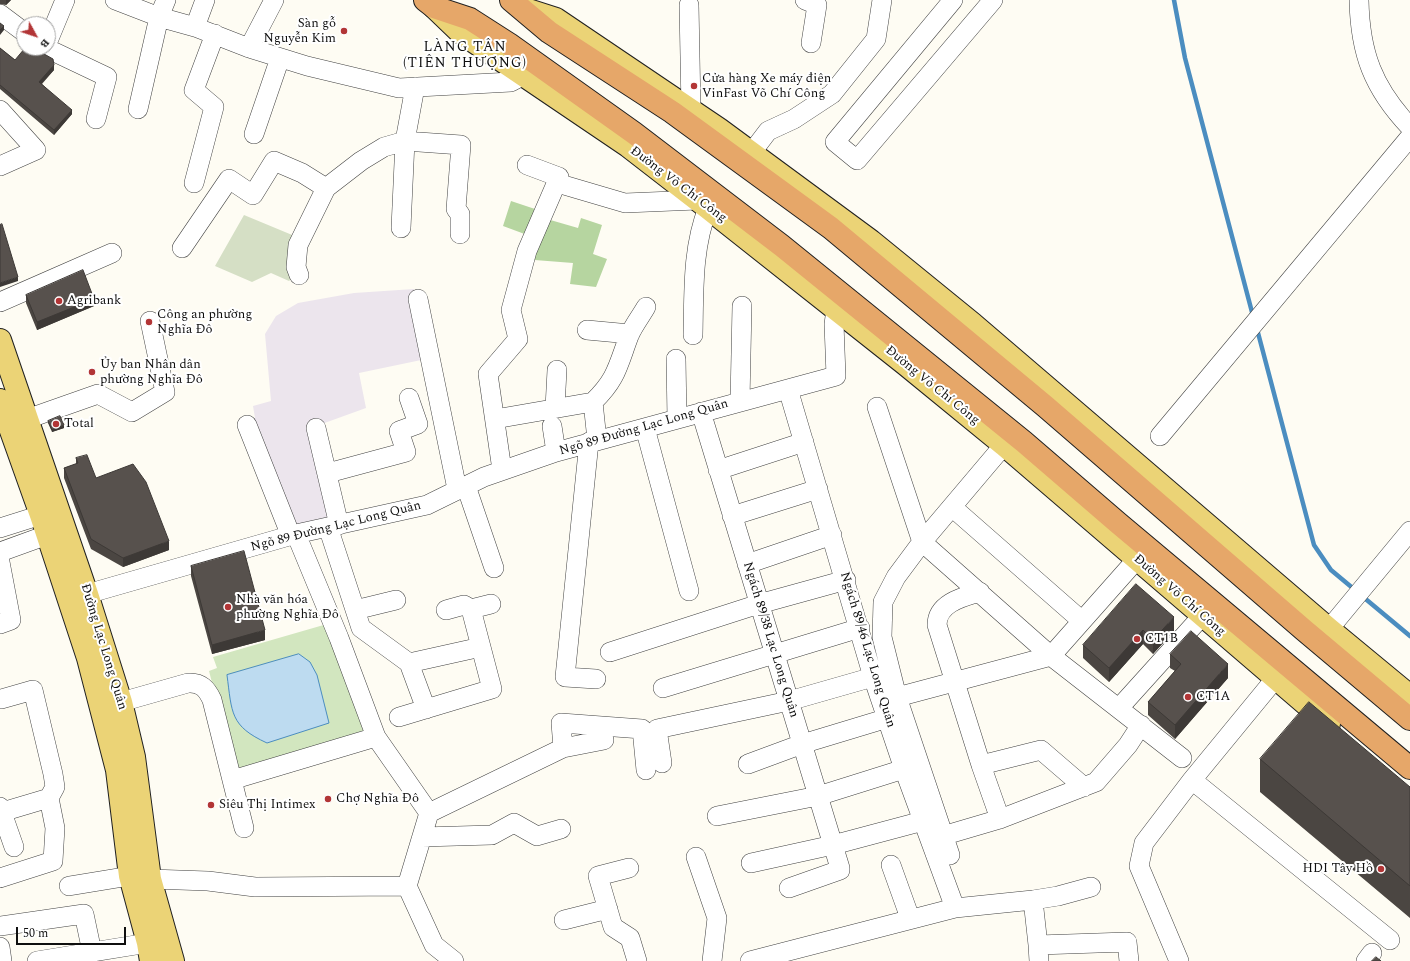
<!DOCTYPE html>
<meta charset="utf-8">
<style>
body{margin:0}
#map{position:relative;width:1410px;height:961px;overflow:hidden;background:#fefcf3;font-family:Spectral,serif}
canvas{display:block}
.north{position:absolute;left:16px;top:16px;width:40px;height:40px;box-sizing:border-box;background:#fff;border:1px solid #9f9f9f;border-radius:50%;rotate:130deg;font-size:11px;font-weight:700;line-height:16px;text-align:center;color:#0f0f0f}
.north::after{content:'';display:block;margin:auto;width:14px;height:18px;background:#b23536;clip-path:polygon(50% 0,100% 100%,50% 72%,0 100%)}
.scale{position:absolute;left:16px;top:927px;width:110px;height:18px;box-sizing:border-box;border:2px solid #0f0f0f;border-top:0;padding-left:5px;font-size:12px;line-height:14px;white-space:nowrap;color:#0f0f0f;-webkit-text-stroke:3px #fff;paint-order:stroke}
</style>
<div id="map">
<canvas width="1410" height="961"></canvas>
<div class="north">B</div>
<div class="scale">50 m</div>
</div>
<script>
const ctx = document.querySelector('canvas').getContext('2d');
ctx.lineJoin = 'round';
function fillPath(path, color) { ctx.fillStyle = color; ctx.fill(path, 'evenodd'); }
function trace(path, color, width, dash) { ctx.strokeStyle = color; ctx.lineWidth = width; ctx.lineCap = dash ? 'butt' : 'round'; ctx.setLineDash(dash || []); ctx.stroke(path); }
function drawText(font, color, halo, rows, align = 'center') {
  ctx.font = font + ' Spectral,serif'; ctx.lineWidth = 4; ctx.setLineDash([]); ctx.textBaseline = 'middle'; ctx.strokeStyle = halo; ctx.fillStyle = color; for (const [text, x, y, turn = 0] of rows) {
    ctx.save(); ctx.translate(x, y); ctx.rotate((+turn || 0) * Math.PI / 180); ctx.textAlign = isNaN(turn) ? turn : align; if (halo) ctx.strokeText(text, 0, 0); ctx.fillText(text, 0, 0); ctx.restore();
  }
}
const industrial = new Path2D(`
 M414 289 426 359 359 373 366 408 319 425 333 516 295 527 242 421 255 418 253 406 271 401 265 334 276 316 298 303 354 293Z`);
const green = new Path2D(`
 M327 624 369 735 236 775 209 671 217 668 213 657Z`);
const forest = new Path2D(`
 M511 201 541 211 540 217 578 228 581 218 602 225 593 254 607 259 596 287 570 284 573 263 522 259 530 236 503 226Z`);
const cemetery = new Path2D(`
 M244 215 297 237 295 275 289 281 271 273 252 282 215 266Z`);
const water = new Path2D(`
 M299 654 310 662 317 675 329 723 267 743C230 726 232 713 227 675Z`);
const stream = new Path2D(`
 M1174 0 1185 58 1253 316
 M1257 329 1314 545 1331 570 1355 590
 M1362 596 1410 636`);
const minor = new Path2D(`
 M115 0 159 17 195 27 249 48 307 66 399 88 511 82 524 75
 M805 0 817 5 811 43
 M953 0 835 142 857 160 993 0
 M1359 0C1360 53 1373 88 1410 127
 M689 5 691 109
 M0 14 24 32
 M195 27 205 0
 M48 41 65 0
 M46 48 107 77 96 119
 M249 48 274 0
 M138 109 159 17 166 0
 M0 110 36 150 0 166
 M254 134 280 58
 M752 152 768 131 794 119 832 94 876 39 882 0
 M194 183 214 107 194 90 215 34
 M557 183 625 203 697 200
 M401 228 405 141 415 87
 M182 248 229 179 253 195 274 161 302 173 326 188
 M299 275 296 267 298 245 326 188 361 161 384 147 405 141 461 145 456 209 460 214V234
 M418 299 457 489
 M0 302 112 253
 M587 330 630 334
 M693 335C694 292 692 248 708 208
 M676 359 677 419
 M788 389 873 677 904 769 955 908
 M740 401 742 306
 M593 402C617 379 618 365 629 336 633 326 641 316 646 307
 M877 407 922 542 1051 656 1182 758
 M555 408 557 370
 M701 412 840 868V870L789 888
 M27 419 98 394 132 412 165 392 150 321
 M495 419 593 402 597 440
 M247 425 291 536
 M552 426 556 452
 M316 428 339 525
 M645 428 689 591
 M1160 436 1410 137
 M589 442 565 677 596 679
 M502 470 488 374 518 339 511 310 527 251 559 177 527 165
 M718 470 804 442
 M328 473 406 452 399 431 418 424 409 398
 M466 486 494 568
 M952 507 1082 621
 M732 516 818 489
 M328 527 361 628 409 663 426 709
 M0 528 41 515
 M296 534 339 638 376 737 429 813
 M0 552 47 535
 M0 562 11 620 0 624
 M747 564 832 535
 M980 592C963 597 937 603 937 625L981 765 1000 819
 M87 594 296 534 427 505 484 477 556 452 836 376 834 324 836 310
 M355 610 396 600
 M446 610 464 605 471 609
 M1329 629 1410 531
 M610 652 759 604 846 580
 M409 663 481 647
 M663 688 860 628
 M886 700 1051 656 1137 559
 M121 702 188 683C201 682 207 689 212 700L244 828
 M1119 708 1202 616
 M399 717 492 689 471 609 491 604
 M563 748 561 723 642 729 646 770
 M662 763 657 729 789 701 873 677
 M748 764 802 744 888 718
 M981 765 1041 750 1084 787
 M232 780 376 737
 M1192 780 1390 940
 M0 807 14 847
 M2 812 49 798
 M717 816 818 796 904 769
 M422 837 492 835 514 823 537 836 561 829
 M932 839 1000 819 1096 782 1128 745 1141 725
 M950 855 897 697 882 637 883 602 896 577 922 542 1004 445
 M696 857 717 918 712 961
 M751 863 833 845 923 821
 M891 865 910 918
 M629 868 598 876 613 927 630 938 637 961
 M0 878 53 861 55 828 49 798 55 787 53 774 33 690 1 699
 M150 879 208 881 255 887 407 886
 M69 886 130 876
 M1033 900 1038 945
 M564 920 608 909
 M0 926 84 914 92 952
 M0 947 2 961
 M37 961 148 943
 M454 961 434 945 407 886 429 813 563 748 604 740
 M750 961 955 908 1033 900 1058 896 1091 887
 M1039 961 1038 945 1127 942 1129 961
 M1179 961 1139 866 1144 843 1192 780 1275 679
 M1366 961 1372 953`);
const major = new Path2D(`
 M434 7 461 33 628 146 708 208 905 364 1004 445 1329 724
 M522 8 556 19 719 129 871 241 973 324 1329 629 1410 696
 M0 340 87 594 121 702 134 757 150 879 173 961
 M0 400 41 515 88 658 117 770 130 876 148 943 151 961`);
const highway = new Path2D(`
 M425 0 434 7 470 19 509 44 634 133 782 246 1024 442 1118 523 1410 768
 M511 0 549 32 672 112 831 228 1045 406 1304 630 1410 719`);
const wall = new Path2D(`
 M0 0H11L6 5 0 4Z
 M0 48 15 60 37 50 54 70 42 84 72 114 54 135 0 89Z
 M26 295 94 306 37 330 26 303Z
 M48 421 64 428 52 432 48 423Z
 M76 458 96 478 169 550 123 567 91 549 64 478V468L76 464Z
 M191 566 265 640 212 654 191 576Z
 M1136 584 1174 631 1153 654 1143 644 1109 682 1083 658V645Z
 M1170 654 1228 678 1175 739 1148 715V702L1175 671 1170 668Z
 M1260 759 1410 787V918L1260 792Z`);
const shadedWall = new Path2D(`
 M6 0H11L6 5Z
 M4 26V30L0 35V30Z
 M54 65V70L39 86V82Z
 M72 110V114L54 135V130Z
 M18 277V281L0 287V283Z
 M94 299V306L37 330V322Z
 M64 425V428L52 432V430Z
 M169 541V550L123 567V558Z
 M1174 617V631L1153 654V640Z
 M265 630V640L212 654V645Z
 M1143 630V644L1109 682V668Z
 M1228 664V678L1175 739V725Z`);
const building = new Path2D(`
 M0 23 4 26 0 30Z
 M0 48 15 60 25 48H37V50L53 59 54 65 39 82 72 110 54 130 0 85Z
 M2 224 18 277 0 283V225Z
 M83 270 94 299 37 322 26 295Z
 M60 416 64 425 52 430 48 421Z
 M87 455 96 478 133 464 146 482 169 541 123 558 91 539 64 468 78 463 76 458Z
 M244 551 265 630 212 645 191 566Z
 M1136 584 1174 617 1153 640 1143 630 1109 668 1083 645Z
 M1191 631 1228 664 1175 725 1148 702 1181 664 1170 654Z
 M1309 702 1410 787V886L1260 759Z
 M1376 957 1381 961H1372Z`);
const markers = [
 [344,31,4,"#b23536"],
 [694,86,4,"#b23536"],
 [59,301,4,"#b23536"],
 [149,322,4,"#b23536"],
 [92,372,4,"#b23536"],
 [56,424,4,"#b23536"],
 [228,607,4,"#b23536"],
 [1137,639,4,"#b23536"],
 [1188,697,4,"#b23536"],
 [328,799,4,"#b23536"],
 [211,805,4,"#b23536"],
 [1381,869,4,"#b23536"]
];
const poiNames = [
 ["Sàn gỗ",336,24,"right"],
 ["Nguyễn Kim",336,39,"right"],
 ["Cửa hàng Xe máy điện",702,79],
 ["VinFast Võ Chí Công",702,94],
 ["Agribank",67,301],
 ["Công an phường",157,315],
 ["Nghĩa Đô",157,330],
 ["Ủy ban Nhân dân",100,365],
 ["phường Nghĩa Đô",100,380],
 ["Total",64,424],
 ["Nhà văn hóa",236,600],
 ["phường Nghĩa Đô",236,615],
 ["CT1B",1145,639],
 ["CT1A",1196,697],
 ["Chợ Nghĩa Đô",336,799],
 ["Siêu Thị Intimex",219,805],
 ["HDI Tây Hồ",1373,869,"right"]
];
const streetNames = [
 ["Đường Võ Chí Công",678,185,37],
 ["Đường Võ Chí Công",932,386,39],
 ["Ngõ 89 Đường Lạc Long Quân",644,428,-16],
 ["Ngõ 89 Đường Lạc Long Quân",336,527,-14],
 ["Đường Võ Chí Công",1179,596,41],
 ["Ngách 89/38 Lạc Long Quân",770,640,73],
 ["Đường Lạc Long Quân",103,647,73],
 ["Ngách 89/46 Lạc Long Quân",867,650,73]
];
const neighbourhoodNames = [
 ["LÀNG TÂN",465,48],
 ["(TIÊN THƯỢNG)",465,64]
];
fillPath(industrial, '#ece5ed');
fillPath(green, '#d2e6bf');
fillPath(forest, '#b6d5a0');
fillPath(cemetery, '#d5dfc5');
fillPath(water, '#bddbf0');
trace(water, '#4b8dc0', 1);
trace(stream, '#4b8dc0', 4.5);
trace(minor, '#424242', 20);
trace(major, '#202020', 24);
trace(highway, '#202020', 24);
trace(minor, '#fff', 19);
trace(major, '#ebd376', 22);
trace(highway, '#e6a769', 22);
fillPath(wall, '#4b4642');
fillPath(shadedWall, '#3d3936');
fillPath(building, '#57514d');
trace(building, '#3d3936', 1);
for (const [x, y, r, color] of markers) { const dot = new Path2D(); dot.arc(x, y, r, 0, 2 * Math.PI); ctx.fillStyle = color; ctx.fill(dot); trace(dot, '#fff', 1.5); }
drawText('13px', '#0f0f0f', '#fff', poiNames, 'left');
drawText('13px', '#0f0f0f', '#fff', streetNames);
ctx.letterSpacing = '1px';
drawText('14px', '#0f0f0f', '#fff', neighbourhoodNames);
ctx.letterSpacing = '0px';
</script>
